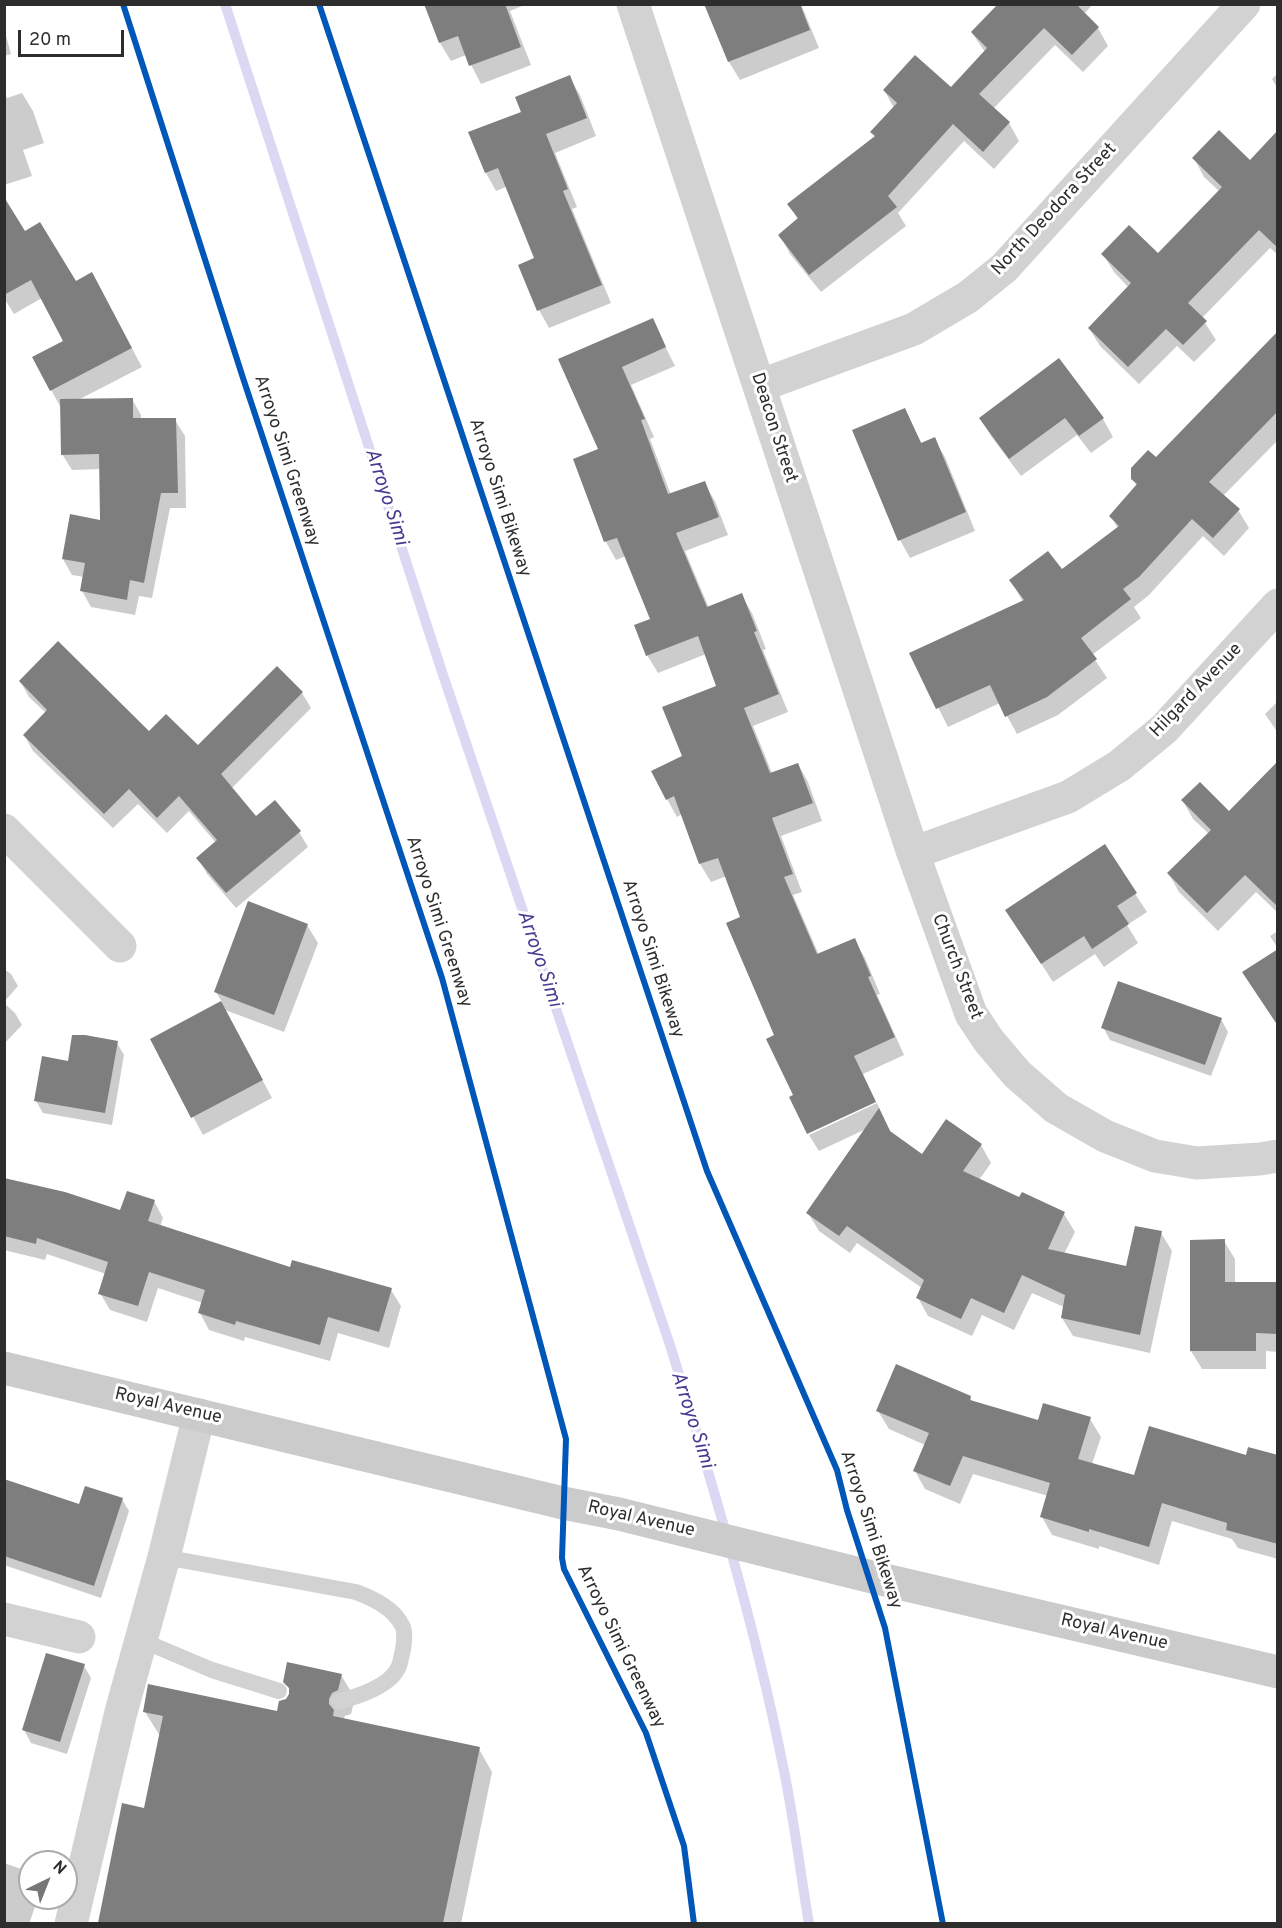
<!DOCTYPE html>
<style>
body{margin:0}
#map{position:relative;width:1282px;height:1928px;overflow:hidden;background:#fff;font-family:Overpass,sans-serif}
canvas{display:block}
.frame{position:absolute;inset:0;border:6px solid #2d2d2d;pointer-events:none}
.north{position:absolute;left:18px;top:1850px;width:60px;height:60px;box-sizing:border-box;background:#fff;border:2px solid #ababab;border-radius:50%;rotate:43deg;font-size:16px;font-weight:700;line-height:24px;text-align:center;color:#2d2d2d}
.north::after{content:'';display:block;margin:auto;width:21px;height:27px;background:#767676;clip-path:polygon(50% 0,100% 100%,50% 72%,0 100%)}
.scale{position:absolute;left:18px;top:30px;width:106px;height:27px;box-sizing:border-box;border:3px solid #2d2d2d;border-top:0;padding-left:8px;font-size:18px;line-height:21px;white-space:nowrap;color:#2d2d2d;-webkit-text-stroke:4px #fff;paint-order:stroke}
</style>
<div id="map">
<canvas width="1282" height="1928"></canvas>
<div class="frame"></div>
<div class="north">N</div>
<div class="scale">20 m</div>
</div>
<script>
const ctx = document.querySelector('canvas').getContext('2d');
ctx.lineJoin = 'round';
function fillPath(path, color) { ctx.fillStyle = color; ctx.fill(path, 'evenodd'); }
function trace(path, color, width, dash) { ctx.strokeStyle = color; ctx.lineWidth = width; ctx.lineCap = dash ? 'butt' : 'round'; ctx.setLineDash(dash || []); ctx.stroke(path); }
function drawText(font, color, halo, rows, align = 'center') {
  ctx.font = font + ' Overpass,sans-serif'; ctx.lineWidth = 6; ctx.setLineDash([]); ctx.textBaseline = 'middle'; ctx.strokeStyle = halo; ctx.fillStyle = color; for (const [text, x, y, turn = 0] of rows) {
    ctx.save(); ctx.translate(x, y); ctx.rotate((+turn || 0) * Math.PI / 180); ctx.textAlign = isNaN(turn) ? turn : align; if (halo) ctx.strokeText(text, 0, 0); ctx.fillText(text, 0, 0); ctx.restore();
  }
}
const shadow = new Path2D(`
 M426 4H527L510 11 531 65 481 84 466 55 451 61 440 43Z
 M706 4H801L819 48 740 80 729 62Z
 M1000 4H1093L1084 14 1098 28 1108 46 1083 72 1055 45 993 109 1009 123 1019 141 994 169 964 141 898 213 906 226 821 292 790 254 780 235 798 220 789 204 875 137 872 132 894 108 884 90 951 89 985 52 972 33Z
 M4 28 11 54 4 56Z
 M1278 73V89L1272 79Z
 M569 77 580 95 596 136 555 153 577 207 572 209 611 303 549 328 539 310 536 258 508 186 496 191 486 173 470 133 523 112Z
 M4 91 7 98 22 93 33 111 44 143 23 150 32 176 4 185Z
 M1278 132V255L1270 248 1202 318 1216 340 1194 362 1177 346 1139 384 1100 346 1089 328 1129 288 1114 272 1103 254 1158 256 1220 192 1204 177 1194 158 1250 162Z
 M4 200 24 233 75 283 102 293 142 367 78 400 132 399 141 415V420H175L185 436 186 508H170L152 598 139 596 135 615 91 607 82 591 84 577 72 575 63 559 102 522 101 469 72 470 62 454 61 408 34 358 65 342 42 298 14 314 4 298Z
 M652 320 675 366 631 385 654 437 650 439 671 495 704 483 715 501 728 535 685 551 709 608 741 595 752 613 766 649 763 650 788 712 753 726 772 773 798 764 808 782 822 821 781 836 802 892 793 895 819 955 854 940 865 958 880 994 877 995 904 1055 863 1074 875 1100 808 1132 776 1036 742 918 727 876 711 882 700 864 682 814 677 817 667 799 684 756 718 687 706 654 658 673 647 655 652 620 626 556 616 560 606 542 575 459 600 450 560 360Z
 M1278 334V440L1223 496 1238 510 1249 528 1224 556 1203 536 1149 595 1134 607 1141 618 1092 655 1107 678 1058 715 1017 734 1000 703 948 727 911 654 1023 602 1011 581 1062 572 1118 529 1111 516 1137 487 1133 479 1156 459Z
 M1059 360 1103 419 1113 437 1091 453 1077 435 1021 476 991 436 980 418Z
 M905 410 922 444 934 439 945 457 975 531 910 558 900 540Z
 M20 681 149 734 198 747 302 693 311 708 231 789 255 818 299 832 308 847 236 908 207 874 198 858 216 843 189 811 167 833 138 804 113 828 33 751 24 735 46 713 29 697Z
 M1278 701V733L1265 714Z
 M1278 763V913L1256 892 1218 931 1179 892 1169 874 1209 834 1193 819 1183 801 1229 813Z
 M1104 846 1147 912 1127 925 1138 943 1104 967 1095 954 1053 982 1007 911Z
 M307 925 318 943 284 1032 225 1010 272 1098 203 1135 152 1040 222 1002 216 992Z
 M1278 931V949L1270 936Z
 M4 969 11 974 18 986 4 1002Z
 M4 1003 15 1013 22 1025 4 1044Z
 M1221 1019 1228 1032 1211 1076 1110 1040 1103 1027Z
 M117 1043 124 1055 112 1125 43 1113 36 1101 69 1063Z
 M877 1103 892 1135 922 1156 981 1145 991 1163 979 1180 1020 1199 1064 1214 1075 1232 1064 1254 1128 1268 1161 1233 1172 1251 1150 1353 1073 1336 1062 1318 1064 1307 1032 1293 1014 1330 982 1315 972 1336 928 1316 918 1298 922 1288 857 1243 850 1253 819 1231 808 1213 866 1129 819 1151 809 1135Z
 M4 1179 121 1212 154 1201 163 1218 160 1227 291 1269 391 1290 401 1306 389 1348 338 1333 330 1361 245 1337 244 1341 209 1330 200 1313 203 1303 158 1288 147 1322 110 1310 100 1293 106 1274 47 1254 45 1260 4 1250Z
 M1224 1241 1235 1259V1283L1278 1285V1352L1266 1351V1369H1202L1191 1351Z
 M970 1397 973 1403 1039 1422 1090 1419 1101 1437 1092 1464 1135 1477 1247 1457 1278 1456V1559L1238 1548 1232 1539 1172 1521 1159 1565 1099 1546V1549L1052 1535 1042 1517 1048 1496 973 1474 960 1504 925 1489 915 1471 925 1445 889 1429 878 1411Z
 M4 1481 80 1506 122 1499 129 1511 101 1598 4 1565Z
 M84 1666 91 1678 67 1754 31 1743 24 1730Z
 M341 1675 355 1698 351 1714 345 1716 343 1720 479 1749 492 1772 461 1924H99L124 1805 145 1809 160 1736 145 1712 279 1713 291 1691 285 1681Z
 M4 1863 30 1872V1898H38L29 1924H4Z`);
const stream = new Path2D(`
 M225 4 443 675 671 1348C713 1486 755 1625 783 1766 794 1818 800 1871 809 1924`);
const building = new Path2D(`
 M424 4H505L521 47 469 66 458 36 439 43Z
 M704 4H800L810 30 728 62Z
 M998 4H1076L1099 27 1072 55 1044 28 979 94 1010 122 983 152 953 124 888 196 897 207 809 275 778 235 798 218 787 204 875 136 870 132 897 103 883 90 915 55 951 87 987 48 971 32Z
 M570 75 587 118 546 134 568 189 563 191 602 285 537 311 518 265 534 258 498 168 485 173 468 132 521 112 515 97Z
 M1219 130 1250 160 1278 130V248L1259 230 1188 303 1207 321 1183 345 1166 329 1128 367 1088 328 1131 283 1101 254 1129 225 1158 253 1222 187 1192 158Z
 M4 197 25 231 40 222 76 281 92 272 132 348 50 391 32 357 63 341 31 280 4 295Z
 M653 318 666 347 622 367 645 419 641 420 668 494 705 481 719 517 676 533 707 607 742 593 757 631 754 632 779 694 744 708 770 773 798 763 813 803 772 818 793 874 784 877 817 954 855 938 871 976 868 977 895 1037 854 1056 876 1102 807 1134 789 1097 793 1095 766 1039 774 1035 726 923 740 917 718 858 699 864 674 796 666 800 651 771 682 756 662 707 716 686 698 636 646 656 634 625 650 619 617 538 604 542 573 459 598 449 558 359Z
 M1278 331V411L1209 482 1240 509 1213 538 1192 519 1139 577 1123 589 1131 599 1081 638 1097 659 1047 697 1005 717 990 685 936 709 909 653 1024 600 1009 580 1048 551 1062 569 1119 526 1109 516 1137 484 1131 479V468L1148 450 1156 457Z
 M1059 358 1104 418 1079 436 1065 418 1009 459 979 418Z
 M133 398V418H176L178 493H161L144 583 130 580 127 600 80 591 85 563 62 559 70 514 100 520 99 454 61 455 60 399Z
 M905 408 921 443 935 437 966 512 898 541 852 430Z
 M58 641 149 731 166 714 198 745 277 666 303 692 221 774 256 816 275 800 301 831 226 893 196 858 217 840 179 796 157 818 129 789 104 814 23 735 47 710 19 681Z
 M1278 761V907L1245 875 1207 913 1167 873 1211 830 1181 800 1200 782 1229 811Z
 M1105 844 1137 893 1117 906 1129 924 1092 949 1084 936 1041 964 1005 910Z
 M248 901 308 924 274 1015 214 992Z
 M1278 949V1026L1242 972Z
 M1118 981 1222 1018 1205 1065 1101 1028Z
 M221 1001 263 1080 191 1118 150 1039Z
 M72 1035H85L118 1041 105 1113 34 1101 42 1056 68 1061Z
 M879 1108 890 1131 922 1154 946 1119 982 1144 963 1171 1019 1197 1022 1192 1065 1212 1048 1249 1126 1266 1135 1226 1162 1231 1140 1335 1061 1318 1065 1295 1022 1275 1004 1313 971 1298 961 1319 916 1298 924 1280 847 1226 839 1236 806 1213Z
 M4 1178 65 1192 120 1210 127 1191 155 1200 148 1221 290 1267 292 1260 392 1288 379 1332 328 1317 320 1345 236 1321 235 1325 198 1313 205 1290 149 1272 138 1306 98 1294 108 1262 37 1238 36 1244 4 1236Z
 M1225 1239V1282H1278V1334L1256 1333V1351H1190V1240Z
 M896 1364 971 1396 970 1400 1038 1420 1043 1403 1091 1417 1078 1459 1134 1475 1149 1426 1246 1455 1248 1447 1278 1455V1544L1226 1530 1227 1523 1162 1503 1149 1547 1089 1529V1532L1040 1517 1050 1483 963 1456 950 1486 913 1471 929 1433 876 1411Z
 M4 1479 79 1504 85 1486 123 1498 94 1586 4 1556Z
 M46 1653 85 1664 60 1742 22 1730Z
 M287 1662 342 1674 338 1690 332 1693 329 1699V1704L334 1710 333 1716 480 1747 443 1923H98L122 1803 144 1808 163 1716 143 1712 148 1684 277 1711 279 1701 286 1699 289 1694V1688L283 1682Z`);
const lane = new Path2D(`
 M164 1557 356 1592C374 1599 394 1608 403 1627 405 1633 404 1644 403 1650 401 1656 401 1663 398 1668 390 1686 357 1697 339 1701
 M141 1640 212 1670 279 1691`);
const street = new Path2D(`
 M633 4 913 853 971 1014 989 1041 1017 1074 1056 1108 1105 1136 1155 1156 1197 1163 1260 1159 1278 1156
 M759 386 914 329 968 297 1004 268 1244 4
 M4 830 120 946
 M913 853 1068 797 1119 766 1164 729 1278 605
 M4 1619 79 1637
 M71 1924 121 1712 164 1557 199 1415`);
const secondary = new Path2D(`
 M4 1368 563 1503 619 1514 868 1576 1278 1672`);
const cycleway = new Path2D(`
 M123 4 243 378 442 978 566 1439 562 1558 564 1569 646 1733 684 1846 694 1924
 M319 4 707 1171 837 1470 847 1510 885 1628 943 1924`);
const streetNames = [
 ["North Deodora Street",1055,210,-47],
 ["Deacon Street",773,428,72],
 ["Arroyo Simi Greenway",286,461,72],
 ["Arroyo Simi Bikeway",499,498,72],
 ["Hilgard Avenue",1197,691,-46],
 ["Arroyo Simi Greenway",438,922,72],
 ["Arroyo Simi Bikeway",652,959,72],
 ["Church Street",956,967,69],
 ["Royal Avenue",168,1407,13],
 ["Royal Avenue",641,1520,13],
 ["Arroyo Simi Bikeway",870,1530,72],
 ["Royal Avenue",1114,1633,13],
 ["Arroyo Simi Greenway",620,1647,64]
];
const waterNames = [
 ["Arroyo Simi",385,497,72],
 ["Arroyo Simi",538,959,71],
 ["Arroyo Simi",691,1420,72]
];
fillPath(shadow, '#0003');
trace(stream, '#dcd7f2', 10);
fillPath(building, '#7e7e7e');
trace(lane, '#d2d2d2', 16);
trace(street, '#d2d2d2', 33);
trace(secondary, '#cbcbcb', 33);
trace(cycleway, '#0057b8', 6);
drawText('18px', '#2d2d2d', '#fff', streetNames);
drawText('italic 20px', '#4b3a91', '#fff', waterNames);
</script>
